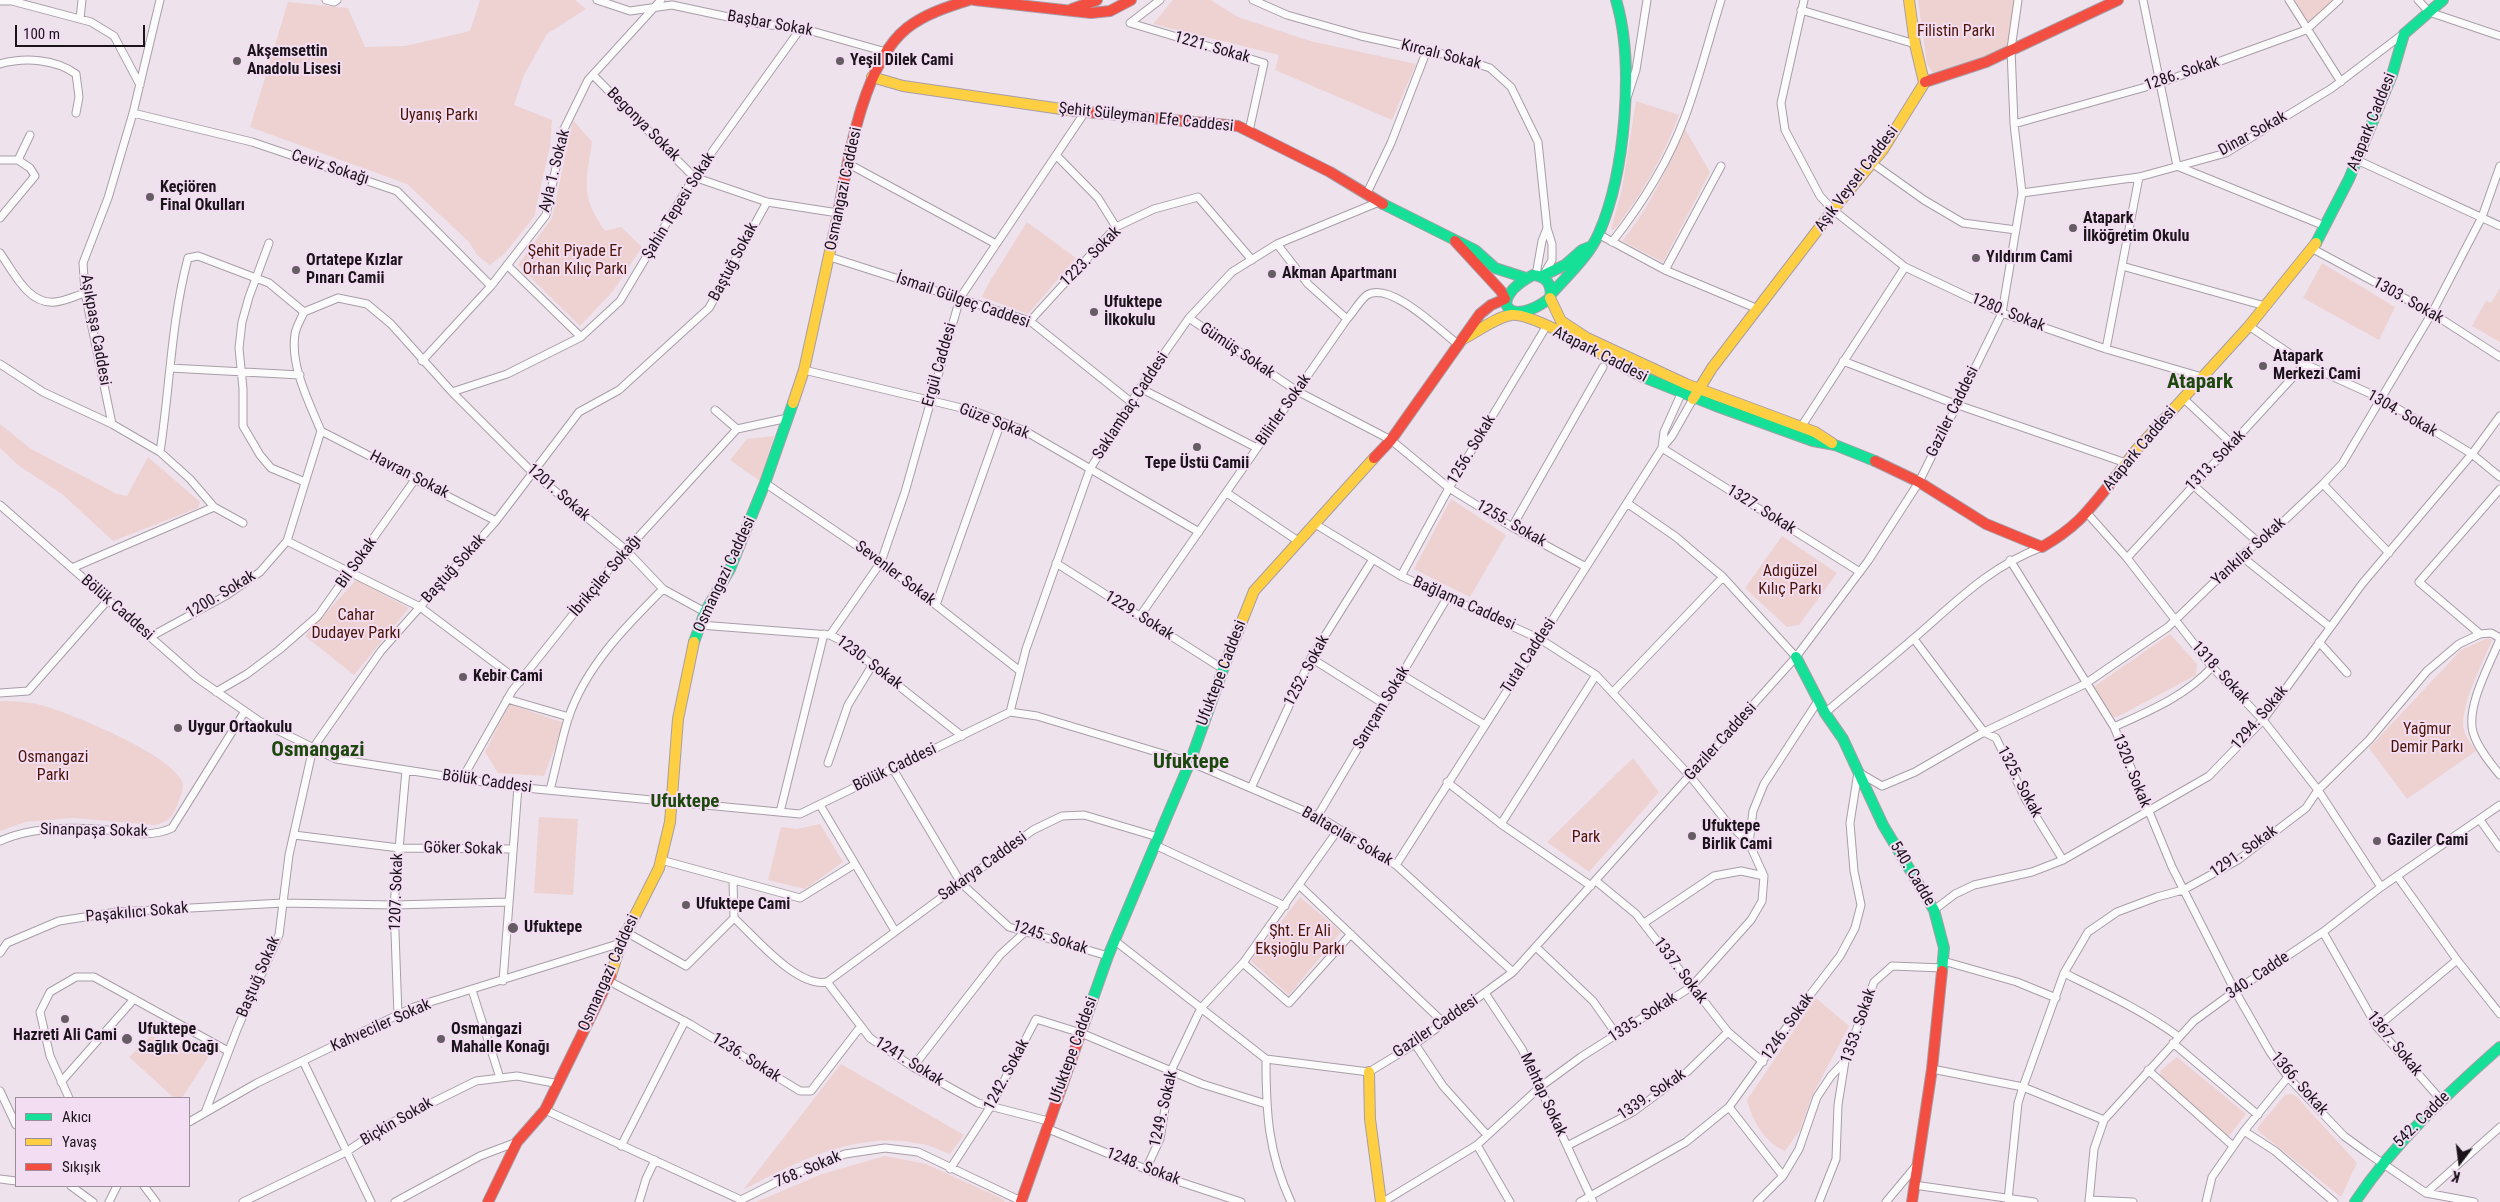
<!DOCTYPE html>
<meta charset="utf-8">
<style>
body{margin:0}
#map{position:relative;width:2500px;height:1202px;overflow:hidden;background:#eee2ed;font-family:"Roboto Condensed",sans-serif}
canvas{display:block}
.legend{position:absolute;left:15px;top:1097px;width:175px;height:90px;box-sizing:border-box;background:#f3ddf2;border:1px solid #9d8d9c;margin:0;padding:6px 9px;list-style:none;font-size:15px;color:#1b141b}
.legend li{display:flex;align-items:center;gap:10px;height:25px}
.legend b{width:25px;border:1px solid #9d8d9c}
.north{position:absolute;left:2435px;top:1137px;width:50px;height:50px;-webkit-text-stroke:4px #f3ddf2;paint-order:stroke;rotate:195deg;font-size:14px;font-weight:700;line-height:20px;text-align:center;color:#1b141b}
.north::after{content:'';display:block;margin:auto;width:18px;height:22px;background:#1b141b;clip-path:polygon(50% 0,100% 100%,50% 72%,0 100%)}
.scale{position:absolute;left:15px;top:25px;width:130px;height:22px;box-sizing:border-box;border:2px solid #1b141b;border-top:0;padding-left:6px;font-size:15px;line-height:18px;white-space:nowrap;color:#1b141b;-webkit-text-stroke:4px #f3ddf2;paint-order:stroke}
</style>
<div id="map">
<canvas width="2500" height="1202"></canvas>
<ul class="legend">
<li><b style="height:6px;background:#16e098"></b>Akıcı</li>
<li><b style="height:6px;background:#ffcf43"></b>Yavaş</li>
<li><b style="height:6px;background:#f24e42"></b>Sıkışık</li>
</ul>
<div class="north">K</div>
<div class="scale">100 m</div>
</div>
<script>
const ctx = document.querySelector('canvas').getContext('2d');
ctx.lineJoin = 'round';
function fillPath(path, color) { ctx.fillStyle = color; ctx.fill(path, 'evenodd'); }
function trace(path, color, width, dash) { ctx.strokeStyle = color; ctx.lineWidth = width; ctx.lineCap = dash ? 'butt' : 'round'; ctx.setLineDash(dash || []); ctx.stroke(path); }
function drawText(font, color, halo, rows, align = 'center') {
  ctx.font = font + ' "Roboto Condensed",sans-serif'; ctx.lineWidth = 4; ctx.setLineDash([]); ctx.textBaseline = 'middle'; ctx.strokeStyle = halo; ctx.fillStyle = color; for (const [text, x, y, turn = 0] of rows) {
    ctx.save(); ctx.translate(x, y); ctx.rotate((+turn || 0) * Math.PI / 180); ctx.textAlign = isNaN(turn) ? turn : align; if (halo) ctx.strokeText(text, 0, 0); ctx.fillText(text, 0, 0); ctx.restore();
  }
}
const green = new Path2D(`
 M480 0H575L586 9 547 34 524 75 514 105 552 120 550 146 534 217 504 254 490 265 477 255 469 242 407 184 250 127 288 2 348 8 365 47 405 46 470 31Z
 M1173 0H1211L1238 17 1310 41 1416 64 1392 120 1275 70 1279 55 1153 24Z
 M1918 0H2015L2008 45C1985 58 1959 69 1933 73L1927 64Z
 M2293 0H2333L2310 21H2305Z
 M1636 101 1679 115C1663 158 1642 194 1614 230L1611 229 1622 189Z
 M573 120 592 142C586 183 580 195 605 231L621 227 642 247 613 291 580 326 518 265 552 218Z
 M1685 129 1710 172 1663 262 1622 241C1650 208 1667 168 1685 129Z
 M1027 222 1076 258 1028 314 982 297 987 286Z
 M2322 263 2395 307 2379 340 2303 298Z
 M2500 288V342L2472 326 2486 301 2491 303Z
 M0 424 31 449 117 494 127 496 148 457 200 502 198 508 113 541 62 494 19 466 0 448Z
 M774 436 760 481 730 460 747 439Z
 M1451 499 1506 535 1470 597 1414 569Z
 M1782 536 1837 573 1799 625 1787 627 1745 588Z
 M356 580 409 608 354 675 305 636Z
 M2170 634 2197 664 2196 675 2117 717 2108 716 2092 688Z
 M2488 638 2492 640C2483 663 2459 706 2464 730 2465 737 2472 744 2476 751L2407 799 2369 748 2461 650Z
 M0 701C15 701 31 702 45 706 76 716 168 753 182 781 185 788 180 797 178 803 173 817 169 821 155 825L73 818 25 822 0 831Z
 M509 704 564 723 544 776 498 773 485 752Z
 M1633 758 1659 792 1589 872 1547 842Z
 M539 817 578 819 573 895 534 893Z
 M820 824 843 862 805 889 768 880 781 827 797 829Z
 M1300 897 1341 932 1289 995 1251 961Z
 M1816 998 1849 1026 1811 1098 1800 1130 1785 1151C1765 1143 1752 1120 1747 1100Z
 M151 1036 179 1046 188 1040 211 1053 182 1098H174L129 1057Z
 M2177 1057 2246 1114 2229 1136 2223 1133 2160 1075 2161 1070Z
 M841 1064 964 1135 950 1154C940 1151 931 1145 921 1144 858 1130 798 1161 743 1190Z
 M2291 1094 2296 1096 2357 1163 2341 1197 2258 1131V1127L2285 1095Z
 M885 1156 926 1164 1005 1200 1004 1202H756L822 1174Z`);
const street = new Path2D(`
 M326 0 334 2 337 0
 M597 0 630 11 672 5 761 24 801 28 886 52
 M1160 0 1130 23 1264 63 1249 131
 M1253 0 1287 15 1361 36 1456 57 1490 68 1511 87 1538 142 1547 228 1552 244V260L1544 274
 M1804 0 1781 103 1785 130 1820 196 1833 210 1905 267 2002 313 2106 349 2202 377
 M2143 0 2177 166 2325 226
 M2289 0 2341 82
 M2418 0 2429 12 2500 36
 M0 1H12L91 22 114 36 140 85
 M1801 10 1915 44
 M80 19 82 0
 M0 64C25 57 55 59 76 74L79 97 76 113
 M593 75 694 177 767 202 838 213
 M1628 95 1636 70 1647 0
 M133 113 252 142 397 191 491 286
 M2014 124 2160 83 2306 30 2339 0
 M1056 155 1098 198 1116 227
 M0 160H18L30 135
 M2357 160 2500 226
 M847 163 996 244
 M1872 163 1924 200 1963 223 2016 230
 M2022 193 2139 177 2226 153 2332 88 2403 34
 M1366 195 1391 143 1427 50
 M0 218 35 176 30 168 18 160
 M1598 234 1665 270 1758 309
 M1612 242C1642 204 1668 163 1685 117 1699 79 1709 39 1721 0
 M269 243 249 297 242 322 239 348 243 389V426L260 455 271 468 305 482
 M1277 244 1308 284 1347 319
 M2313 249 2432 313 2500 357
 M0 253C13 271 28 305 55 302 65 301 75 296 85 293
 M830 257 1030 321 1131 402
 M507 265 581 337
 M2122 266 2265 306
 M1665 270 1721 166
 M1536 275 1542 241 1547 228
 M1189 318 1297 391 1391 440 1449 488 1512 527 1586 567
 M1030 321 1116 227 1154 209 1198 197 1252 260
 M2249 326 2305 364 2382 399 2472 454 2500 477
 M2106 349 2139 177
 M422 361 491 286 546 215 564 129 588 80 661 0
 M1843 361 1955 404 2126 463
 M0 364 43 392 112 424 160 452 190 479 214 507 243 523
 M170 368 300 375
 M804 370 974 411 1025 431 1199 532
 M1140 388 1257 448
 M452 392 507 374 581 337 620 301 694 177 801 28
 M2183 398 2233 445
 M715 410 737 429
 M112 424 85 293 83 263 108 198 133 113 160 0
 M1801 427 1905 267
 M321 431C309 402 290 366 295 334 296 327 301 319 304 312L338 298 367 304 391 324 452 392 532 472 626 550 663 589 705 612
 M321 431 496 521
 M1662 448 1860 572
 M1662 448 1664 432 1681 394
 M160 452C170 387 171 322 188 258L198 256 269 283 304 312
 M765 483 881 562 1020 671
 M2323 484 2389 553
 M2193 485 2258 542
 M1227 493 1298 541
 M1627 503 1676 537 1723 577 1796 657
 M0 505 197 678 259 721 336 759 515 787 800 814 1010 712 1037 716 1190 762 1323 819 1396 865 1513 972
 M2087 513 2127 558 2212 667 2263 720 2318 790 2381 887
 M1315 524 1401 576 1540 639 1596 675 1690 776 1726 821 1749 843 1764 876 1762 901 1751 920 1691 987 1581 1057 1540 1087 1477 1145 1383 1202
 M1512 527 1603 367
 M287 541 420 607 520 682
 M2241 556 2330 627
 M2127 558 2305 364
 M2010 560 2114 727 2172 867 2235 991 2270 1052 2288 1077 2344 1136 2366 1152 2426 1193 2474 1202
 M1056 563 1223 669
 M72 568 214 507
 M1401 576 1449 488 1546 327
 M936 605 1001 422
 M1140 616 1347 319C1353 313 1360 300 1367 295 1391 281 1440 331 1459 345
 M700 625 830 635 842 641 962 736
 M2480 634 2419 582 2500 489
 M830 635 881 562 905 492 960 298 1085 112
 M150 637 227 595 260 572 287 541 321 431
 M1914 639 1984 732 1996 738 2026 800 2063 860
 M2500 639C2490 664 2466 706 2473 732 2477 747 2490 763 2500 775
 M2319 642 2347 673
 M1311 658 1384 704
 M1402 675 1485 725
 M216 692 247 674 279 650 318 616 416 478
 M1613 692 1723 577
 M0 693 28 691 108 600
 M507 699 569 717
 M1010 712 1026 649 1090 469 1140 388 1189 318 1232 272 1277 244 1379 202
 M1825 713C1854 688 1884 664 1913 639 1956 602 1987 568 2042 547
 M2114 727C2149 711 2186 696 2212 667
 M828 763 848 705 873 664
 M893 769 961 883 1009 927 1108 956
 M462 779 512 691 610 568 737 429 788 418
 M1447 782 1501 824 1591 886
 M1251 788 1311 658 1373 559
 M550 790C556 767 561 742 568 719 585 667 626 626 663 589
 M820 805 895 931
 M780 812 824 634
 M1317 817 1447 598
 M2480 820 2500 848
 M1501 824 1596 675
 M294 835 399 848 513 849
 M0 841C29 828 64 827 95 829 121 830 147 840 172 828L245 711
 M1749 843 1753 811 1764 784 1818 701
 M1155 845 1285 906
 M661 860 800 898 855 864
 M1396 865 1662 448 1672 436 1693 399
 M2397 876 2457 960 2500 1014
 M733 880 734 918C756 938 797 988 827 982L870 1038 913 1067 978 1103 1048 1121
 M1596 881 1636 914 1728 1032 1763 1062
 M1299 885 1444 1023
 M1934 910 1955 894 1974 885 2032 872 2063 860 2209 776 2263 720 2362 584 2472 454 2500 416
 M1644 923 1714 876 1741 871 1764 876
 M626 932 686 966 734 918
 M2323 932 2377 1027 2441 1100
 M1114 940 1266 1059 1369 1072 1415 1044 1513 972 1796 657 1868 561 1919 482 2002 313 2022 193 2014 124 2011 49 2018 0
 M1536 947 1593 1001 1617 1035
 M0 953 7 943 59 921 117 912 283 903 394 905 509 902
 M1943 961 2017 982 2056 998
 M1243 963 1289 1003 1351 934
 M2064 973C2103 992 2144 1011 2179 1037
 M503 981 518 787
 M609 981 690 1024 800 1091H811L861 1026
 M827 982 1033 830 1062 816 1084 815 1158 837
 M472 990 500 1078
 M1485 993 1522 1049 1593 1202
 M398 1015 394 905 406 770
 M2377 1027 2457 960
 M2173 1043 2258 1115
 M1415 1044 1443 1086 1487 1135
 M1266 1059C1266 1112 1268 1153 1291 1202
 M303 1061 371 1202
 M913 1067 1000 955 1025 932
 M1932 1069 2023 1087 2064 973 2088 932 2117 912 2157 897 2183 890 2238 860 2306 808 2318 790 2369 740 2427 671 2459 644 2480 634 2491 633 2500 638
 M2148 1070 2233 1146
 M61 1082 134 999
 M0 1091 16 1125
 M69 1098 50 1056 40 1012 50 992 76 977H94L228 1051
 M1729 1107 1783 1176
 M206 1110 238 1027 279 935 289 855 313 748 381 651 496 521 579 412 619 390 709 308 767 202
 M545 1110 741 1200 791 1175 845 1154 885 1148 918 1152 1023 1202
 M189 1122 257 1083 414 1007 621 943
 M1046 1128 1165 1177 1241 1202
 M2244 1131 2275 1151 2334 1202
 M1477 1145 1510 1202
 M621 1146 685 1021
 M1567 1146 1633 1112 1687 1072 1728 1032
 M950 1169 991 1106 1036 1019 1081 1033 1202 1084 1266 1104
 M1146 1169 1160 1139 1171 1071 1201 1008 1243 963 1338 830
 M0 1179 16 1181
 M1914 1185 2034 1202
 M71 1186 93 1202
 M144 1186 156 1202
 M2426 1193 2500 1127
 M2008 1200 2018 1103 2023 1087 2104 1120
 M2089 1200 2133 1202
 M109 1202 117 1186
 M243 1202 346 1152 385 1126 476 1081 517 1076 559 1084
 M395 1202 480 1156 517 1142
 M639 1202 646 1179 655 1160
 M1580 1202 1686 1142 1729 1107 1810 995 1840 956 1855 928 1861 905 1854 871 1850 823 1858 772 1882 786 1915 772 1984 732 2085 684 2168 627 2241 556 2285 520 2323 484 2342 464 2432 313 2482 217 2500 166
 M1757 1202 1783 1176 1799 1149 1817 1097 1831 1076 1845 1061
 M1819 1202 1836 1159 1838 1105 1845 1061 1874 982 1892 966 1943 968
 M1886 1202 1916 1166
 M2089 1202 2094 1149 2104 1120 2194 1021 2235 991 2323 932 2381 887 2500 805
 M2206 1202 2212 1177 2244 1131 2288 1077`);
const fast = new Path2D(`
 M1383 204 1475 250 1495 268 1526 278
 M2316 243 2349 179 2392 75 2404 34 2443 0
 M1533 275C1546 276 1553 285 1550 298 1509 330 1485 300 1533 275Z
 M1542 276 1565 265 1582 250 1592 246
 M1552 293C1569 274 1589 256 1599 233 1625 173 1635 63 1616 0
 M1643 377 1716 406 1813 441 1835 445 1875 461
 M694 642 705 612 730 569 765 483 793 403
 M1796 657 1825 713 1843 739 1883 825 1934 910 1944 948 1942 971
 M1085 1021 1108 956 1190 762 1225 664
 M2355 1202C2395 1142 2446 1095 2500 1047`);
const slow = new Path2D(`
 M1909 0 1915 44 1924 82
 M872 77 903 86 1075 111
 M1550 298 1561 321 1587 338 1686 384 1815 432 1832 443
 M1463 339C1479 331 1494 318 1511 315 1536 312 1615 364 1643 377
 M1693 399 1712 368 1833 210 1882 151 1925 82
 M793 403 804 370 837 219
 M2110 484 2137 449 2249 326 2316 243
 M1225 664 1254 591 1374 458
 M611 975 621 943 659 868 670 822 678 719 694 642
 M1369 1072 1370 1119 1381 1202`);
const jam = new Path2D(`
 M974 0 1091 13 1110 11 1131 0
 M1072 9 1097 0
 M1925 82 1986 62 2118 0
 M1075 111 1238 126 1330 172 1383 204
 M837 219C847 165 862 64 907 28 925 14 947 7 969 0
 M1374 458 1391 440 1480 314 1491 305 1505 299 1501 291 1455 241
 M1875 461 1919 482 1986 524 2042 547C2075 528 2086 514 2110 484
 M488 1202 517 1142 545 1110 611 975
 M1021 1202 1085 1021
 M1912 1202 1932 1069 1942 971`);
const markers = [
 [237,61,5,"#655c64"],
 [840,61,5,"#655c64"],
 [150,197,5,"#655c64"],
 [2073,228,5,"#655c64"],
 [1976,258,5,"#655c64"],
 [296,270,5,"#655c64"],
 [1272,274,5,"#655c64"],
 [1094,312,5,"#655c64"],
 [2263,366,5,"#655c64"],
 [1197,447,5,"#655c64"],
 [463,677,5,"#655c64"],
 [178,728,5,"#655c64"],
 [1692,836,5,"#655c64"],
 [2377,841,5,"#655c64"],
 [686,905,5,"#655c64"],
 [513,928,6,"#655c64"],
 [65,1019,5,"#655c64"],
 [127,1039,6,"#655c64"],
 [441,1039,5,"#655c64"]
];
const streetNames = [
 ["Başbar Sokak",770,24,10],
 ["1221. Sokak",1212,48,16],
 ["Kırcalı Sokak",1441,55,14],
 ["1286. Sokak",2182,74,-19],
 ["Şehit Süleyman Efe Caddesi",1146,118,6],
 ["Atapark Caddesi",2372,122,-68],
 ["Begonya Sokak",643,125,45],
 ["Dinar Sokak",2253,134,-29],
 ["Ceviz Sokağı",330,168,18],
 ["Ayla 1. Sokak",555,171,-76],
 ["Aşık Veysel Caddesi",1857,179,-53],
 ["Osmangazi Caddesi",844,189,-78],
 ["Şahin Tepesi Sokak",679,206,-58],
 ["1223. Sokak",1091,257,-45],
 ["Baştuğ Sokak",734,262,-62],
 ["İsmail Gülgeç Caddesi",963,301,19],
 ["1303. Sokak",2408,301,29],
 ["1280. Sokak",2008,313,22],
 ["Aşıkpaşa Caddesi",95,330,80],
 ["Gümüş Sokak",1237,351,34],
 ["Atapark Caddesi",1600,355,27],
 ["Ergül Caddesi",940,365,-74],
 ["Saklambaç Caddesi",1131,406,-57],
 ["Bilirler Sokak",1284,410,-55],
 ["Gaziler Caddesi",1953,412,-64],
 ["1304. Sokak",2402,414,30],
 ["Güze Sokak",994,422,21],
 ["Atapark Caddesi",2140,449,-50],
 ["1256. Sokak",1472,450,-59],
 ["1313. Sokak",2216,461,-46],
 ["Havran Sokak",409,475,27],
 ["1201. Sokak",558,493,41],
 ["1327. Sokak",1761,510,32],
 ["1255. Sokak",1511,524,30],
 ["Yankılar Sokak",2249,552,-42],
 ["Bil Sokak",357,563,-55],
 ["Baştuğ Sokak",454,569,-48],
 ["Sevenler Sokak",895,574,37],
 ["Osmangazi Caddesi",725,575,-65],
 ["İbrikçiler Sokağı",606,576,-50],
 ["1200. Sokak",221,595,-31],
 ["Bağlama Caddesi",1464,604,24],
 ["Bölük Caddesi",117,608,41],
 ["1229. Sokak",1139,616,32],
 ["Tutal Caddesi",1529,656,-57],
 ["1230. Sokak",869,663,37],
 ["1252. Sokak",1307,671,-62],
 ["Ufuktepe Caddesi",1222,673,-69],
 ["1318. Sokak",2220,673,48],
 ["Sarıçam Sokak",1382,708,-59],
 ["1294. Sokak",2260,718,-50],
 ["Gaziler Caddesi",1721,742,-48],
 ["Bölük Caddesi",895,768,-26],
 ["1320. Sokak",2131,771,68],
 ["Bölük Caddesi",487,782,8],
 ["1325. Sokak",2019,782,62],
 ["Sinanpaşa Sokak",94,831,1],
 ["Baltacılar Sokak",1347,837,30],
 ["Göker Sokak",463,849,1],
 ["1291. Sokak",2244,852,-35],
 ["Sakarya Caddesi",983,867,-36],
 ["540. Cadde",1912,874,59],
 ["1207. Sokak",397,892,-88],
 ["Paşakılıcı Sokak",137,913,-5],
 ["1245. Sokak",1050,938,18],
 ["1337. Sokak",1680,971,53],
 ["Osmangazi Caddesi",609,973,-66],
 ["340. Cadde",2258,976,-34],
 ["Baştuğ Sokak",259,977,-67],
 ["1335. Sokak",1643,1018,-33],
 ["Kahveciler Sokak",381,1026,-24],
 ["1353. Sokak",1859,1026,-71],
 ["Gaziler Caddesi",1436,1027,-34],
 ["1246. Sokak",1788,1027,-55],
 ["1367. Sokak",2394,1044,51],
 ["Ufuktepe Caddesi",1074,1050,-70],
 ["1236. Sokak",746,1058,32],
 ["1241. Sokak",909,1062,32],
 ["1242. Sokak",1007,1075,-62],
 ["1366. Sokak",2299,1084,49],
 ["Mehtap Sokak",1543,1095,65],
 ["1339. Sokak",1652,1095,-34],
 ["1249. Sokak",1164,1109,-77],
 ["542. Cadde",2422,1120,-45],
 ["Biçkin Sokak",397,1122,-30],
 ["1248. Sokak",1143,1167,21],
 ["768. Sokak",808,1170,-23]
];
const parkNames = [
 ["Filistin Parkı",1956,32],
 ["Uyanış Parkı",439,116],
 ["Şehit Piyade Er",575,252],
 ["Orhan Kılıç Parkı",575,270],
 ["Adıgüzel",1790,572],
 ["Kılıç Parkı",1790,590],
 ["Cahar",356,616],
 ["Dudayev Parkı",356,634],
 ["Yağmur",2427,730],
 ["Demir Parkı",2427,748],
 ["Osmangazi",53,758],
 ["Parkı",53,776],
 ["Park",1586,838],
 ["Şht. Er Ali",1300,932],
 ["Ekşioğlu Parkı",1300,950]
];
const poiNames = [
 ["Akşemsettin",247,52],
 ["Anadolu Lisesi",247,70],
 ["Yeşil Dilek Cami",850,61],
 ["Keçiören",160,188],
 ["Final Okulları",160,206],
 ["Atapark",2083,219],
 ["İlköğretim Okulu",2083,237],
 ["Yıldırım Cami",1986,258],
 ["Ortatepe Kızlar",306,261],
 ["Pınarı Camii",306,279],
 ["Akman Apartmanı",1282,274],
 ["Ufuktepe",1104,303],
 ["İlkokulu",1104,321],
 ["Atapark",2273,357],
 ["Merkezi Cami",2273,375],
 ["Tepe Üstü Camii",1197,464,"center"],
 ["Kebir Cami",473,677],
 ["Uygur Ortaokulu",188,728],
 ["Ufuktepe",1702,827],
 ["Birlik Cami",1702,845],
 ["Gaziler Cami",2387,841],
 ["Ufuktepe Cami",696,905],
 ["Ufuktepe",524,928],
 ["Ufuktepe",138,1030],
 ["Sağlık Ocağı",138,1048],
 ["Osmangazi",451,1030],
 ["Mahalle Konağı",451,1048],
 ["Hazreti Ali Cami",65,1036,"center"]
];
const quarterNames = [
 ["Ufuktepe",685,802]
];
const districtNames = [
 ["Atapark",2200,383],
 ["Osmangazi",318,751],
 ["Ufuktepe",1191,763]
];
fillPath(green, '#edd2d1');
trace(street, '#a79ea7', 9);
trace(fast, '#a79ea7', 12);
trace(slow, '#a79ea7', 12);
trace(jam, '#a79ea7', 12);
trace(street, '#fcfbfc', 7);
trace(fast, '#16e098', 10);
trace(slow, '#ffcf43', 10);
trace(jam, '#f24e42', 10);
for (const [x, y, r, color] of markers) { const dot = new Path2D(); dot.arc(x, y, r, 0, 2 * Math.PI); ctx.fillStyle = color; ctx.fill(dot); trace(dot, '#f3ddf2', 2); }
drawText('16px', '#1b141b', '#f3ddf2', streetNames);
drawText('16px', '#4b1405', '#f3ddf2', parkNames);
drawText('bold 16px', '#1b141b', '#f3ddf2', poiNames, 'left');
drawText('bold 19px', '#1c480d', '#f3ddf2', quarterNames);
drawText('bold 21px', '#1c480d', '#f3ddf2', districtNames);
</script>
